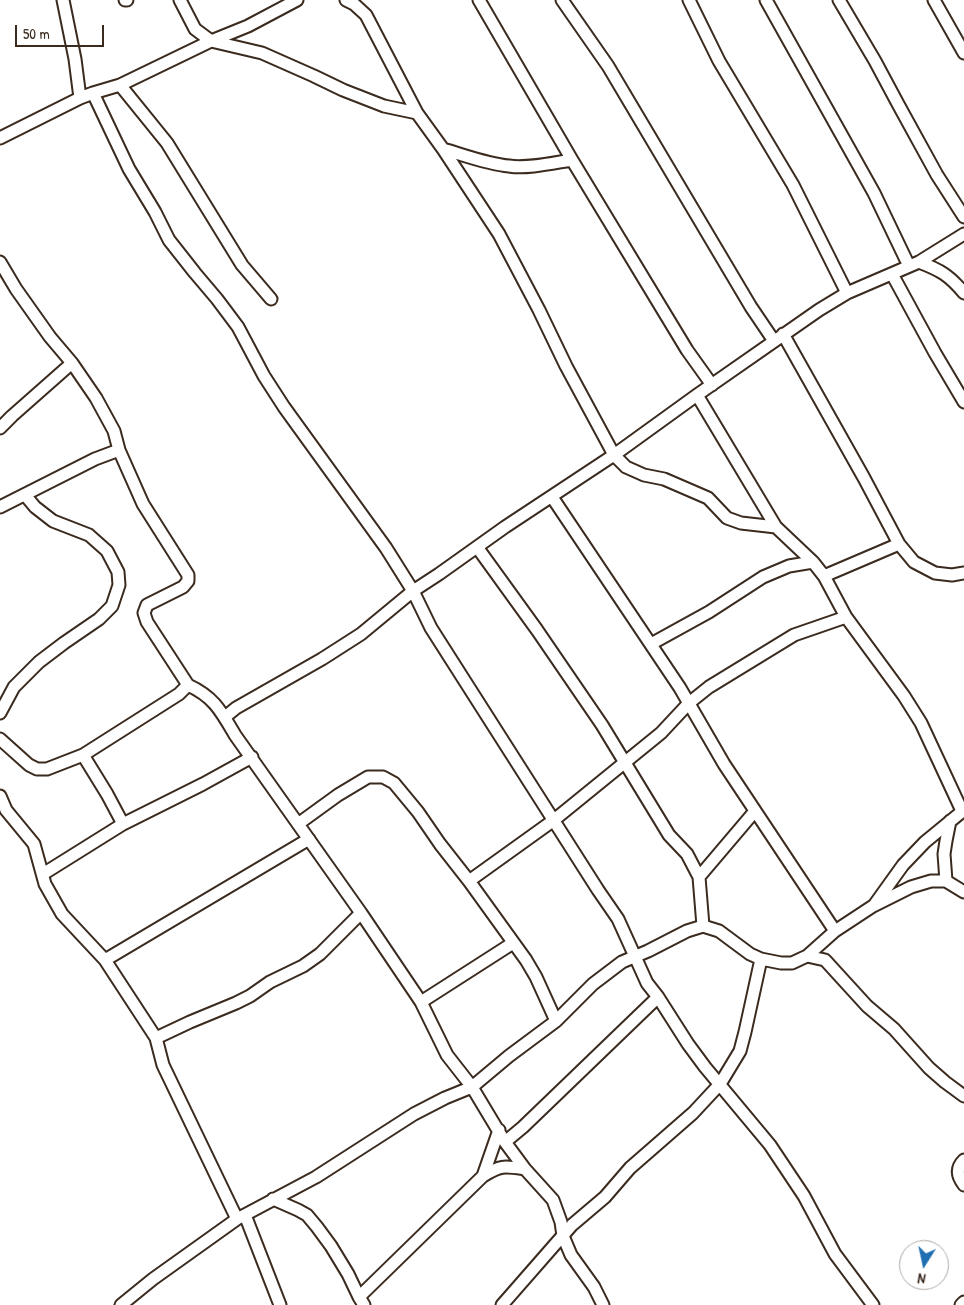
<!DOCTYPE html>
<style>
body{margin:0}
#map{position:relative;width:964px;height:1305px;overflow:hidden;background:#fff;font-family:"Patrick Hand",sans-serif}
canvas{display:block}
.north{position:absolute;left:899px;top:1240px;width:50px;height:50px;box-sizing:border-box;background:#fff;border:1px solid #b1aaa5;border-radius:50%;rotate:190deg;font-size:14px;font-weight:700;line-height:20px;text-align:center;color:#3b2a1e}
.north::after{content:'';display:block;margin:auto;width:18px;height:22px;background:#1f6fb2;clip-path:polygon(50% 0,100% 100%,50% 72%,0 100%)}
.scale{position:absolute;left:15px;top:25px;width:89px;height:22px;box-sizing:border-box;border:2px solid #3b2a1e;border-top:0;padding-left:6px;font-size:15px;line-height:18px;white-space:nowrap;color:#3b2a1e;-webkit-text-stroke:4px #fff;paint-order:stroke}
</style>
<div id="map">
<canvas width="964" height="1305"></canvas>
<div class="north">N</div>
<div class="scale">50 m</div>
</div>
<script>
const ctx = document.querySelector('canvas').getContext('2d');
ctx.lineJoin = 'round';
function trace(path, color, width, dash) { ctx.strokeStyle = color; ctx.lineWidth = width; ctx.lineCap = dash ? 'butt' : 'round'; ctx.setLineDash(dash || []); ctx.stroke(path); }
const street = new Path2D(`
 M63 0 75 59 80 98
 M125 0H127
 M180 0 195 29 211 41 262 53 314 76 343 90 384 106 417 113
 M346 0 354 4 366 15 417 113 443 149 499 234 539 310 566 366 614 455 626 467 644 475 664 479 708 498 727 518 741 523 776 527 813 562 824 576 846 617 904 696 921 723 962 811
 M479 0 572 160 687 350 712 385
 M562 0 608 66 751 307 774 341
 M689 0 719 61 793 185 847 293
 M766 0 874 193 909 266
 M839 0 875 61 898 104 937 175 964 217
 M934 0 964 53
 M120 85 167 143 242 265 271 299
 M93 93 129 169 155 212 169 240 195 273 217 299 238 327 264 376 284 407 386 548 413 591 431 628 598 890 618 919 647 983 658 997 688 1044 705 1067 770 1145 804 1196 835 1254 873 1305
 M0 138 80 98 93 93 120 85 211 41 248 26 297 0
 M443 149C464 155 487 164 509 166 527 169 553 163 572 160
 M0 262 16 289 50 337 72 363 96 398 114 431 119 450 143 504 188 575V581L183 587 147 605 144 613 147 622 188 685
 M919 262C940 270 949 275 964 293
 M892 274 935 353 964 402
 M783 334 864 478 899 544 914 562 935 573 952 575 964 573
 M697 395 776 527
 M0 428 12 416 72 363
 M552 497 680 688 724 764 835 931
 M0 507 95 459 119 450
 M477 547 537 630 602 725 669 835 687 854 699 877 703 926
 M824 576 899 544
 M651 644 709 612 763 577 789 566 813 562
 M0 713 14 687 39 662 64 643 99 619 112 606 119 585 118 572 107 551 89 535 53 521 35 507 25 495
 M225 717 236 708 322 659 361 634 413 591 439 574 505 527 614 455 697 395 819 310 847 293 919 262 964 234
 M0 739 29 765 37 769H47L83 755 179 694 188 685C214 697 221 711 235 735L361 913 421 1002 447 1055 472 1087 505 1142 525 1169 553 1200 561 1222 563 1236 571 1255 594 1287 603 1305
 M83 755 107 794 123 824
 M0 796 6 810 34 844 45 884 62 914 105 960 156 1038 163 1065 237 1219
 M298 824 338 795 368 777H383L394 783 418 812 440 844 469 881 526 960 536 977 556 1021
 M43 874 123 824 203 784 252 757
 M699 877 755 811
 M469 881 554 820 661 733 689 703 709 687 794 635 846 617
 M946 881 944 854 946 841 950 821
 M875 904 903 865 925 842 964 810
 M807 956 825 960 867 1006 894 1029 929 1068 945 1082 964 1096
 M105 960 309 839
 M421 1002 513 943
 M156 1038 190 1022 236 1003 250 996 270 982 303 966 320 954 361 913
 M505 1142 523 1127 658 997
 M964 1160C956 1168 957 1176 964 1185
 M483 1176 499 1130
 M273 1199 298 1210 307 1215 317 1227 331 1246 348 1274 359 1297 364 1305
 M245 1215 280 1305
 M359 1297 483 1176C501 1165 504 1166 525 1169
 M121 1305 153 1279 237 1219 316 1177 414 1114 445 1098 472 1087 509 1056 556 1021 593 984 622 962 648 951 687 931 703 926 719 931 750 954 761 959 781 963H792L807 956 835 931 873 906 911 887 931 881H946L964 892
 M502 1305 572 1225 605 1197 630 1168 693 1113 720 1084 740 1051 745 1032 761 959
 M961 1305 964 1302`);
trace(street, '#3b2a1e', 15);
trace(street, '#fff', 11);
</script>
